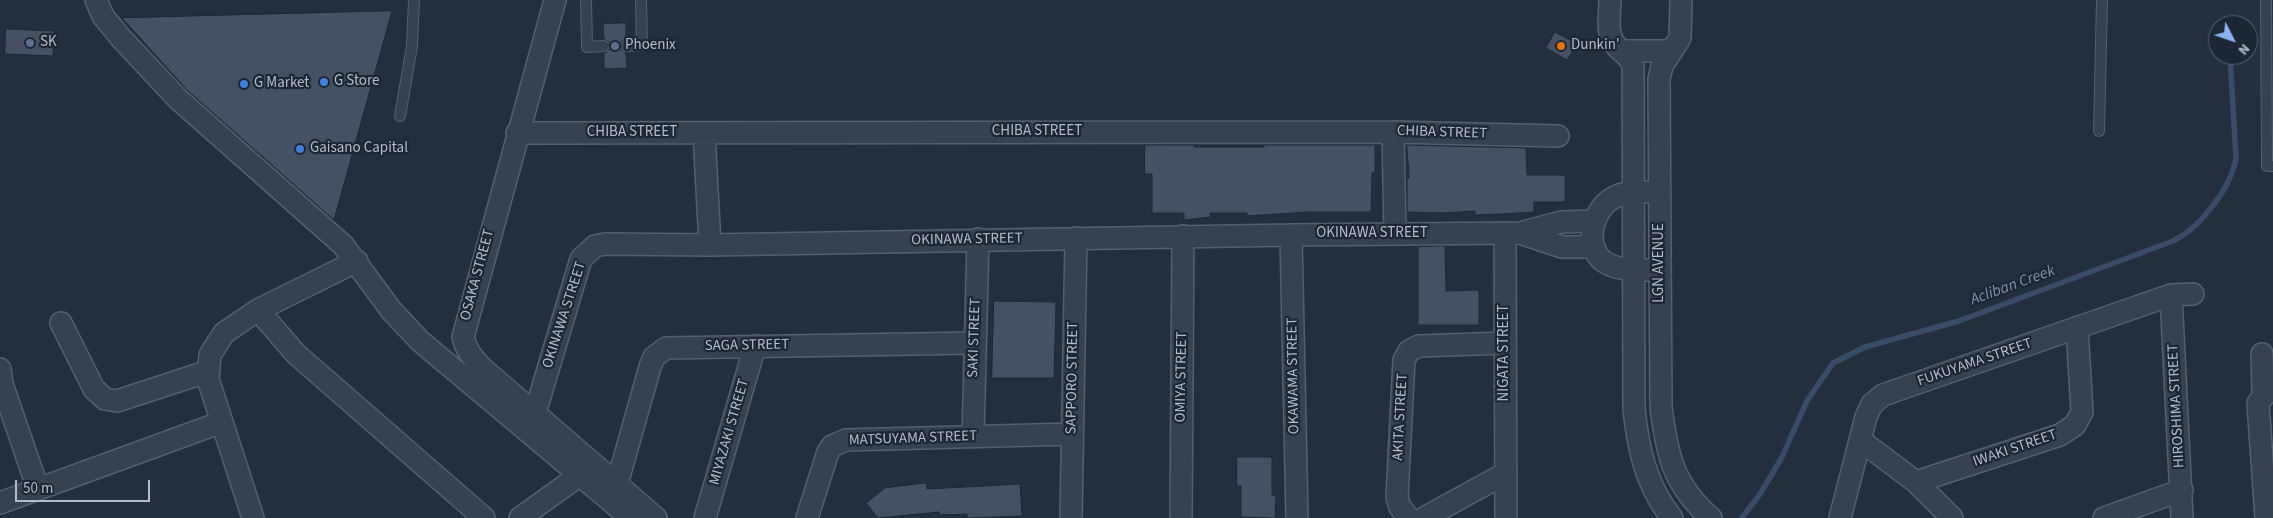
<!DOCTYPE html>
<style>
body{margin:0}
#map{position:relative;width:2273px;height:518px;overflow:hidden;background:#242f3e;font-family:"Source Sans 3",sans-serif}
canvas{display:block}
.north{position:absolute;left:2208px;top:15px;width:50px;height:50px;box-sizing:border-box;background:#1d2633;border:1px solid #59626f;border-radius:50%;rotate:131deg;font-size:14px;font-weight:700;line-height:20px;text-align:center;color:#b4bcc9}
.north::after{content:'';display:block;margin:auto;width:18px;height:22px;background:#8ab4f8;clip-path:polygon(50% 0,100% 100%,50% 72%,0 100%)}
.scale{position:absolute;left:15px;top:480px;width:135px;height:22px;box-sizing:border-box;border:2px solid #b4bcc9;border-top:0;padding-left:6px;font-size:15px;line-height:18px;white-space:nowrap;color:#b4bcc9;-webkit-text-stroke:4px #1d2633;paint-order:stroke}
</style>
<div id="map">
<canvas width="2273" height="518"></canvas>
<div class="north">N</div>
<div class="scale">50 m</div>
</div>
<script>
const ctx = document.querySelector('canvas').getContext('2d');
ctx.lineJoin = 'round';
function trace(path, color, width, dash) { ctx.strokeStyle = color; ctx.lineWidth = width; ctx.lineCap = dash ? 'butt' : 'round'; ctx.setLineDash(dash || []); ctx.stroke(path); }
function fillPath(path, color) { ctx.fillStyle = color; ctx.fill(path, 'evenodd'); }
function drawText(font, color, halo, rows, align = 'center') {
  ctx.font = font + ' "Source Sans 3",sans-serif'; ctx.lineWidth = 4.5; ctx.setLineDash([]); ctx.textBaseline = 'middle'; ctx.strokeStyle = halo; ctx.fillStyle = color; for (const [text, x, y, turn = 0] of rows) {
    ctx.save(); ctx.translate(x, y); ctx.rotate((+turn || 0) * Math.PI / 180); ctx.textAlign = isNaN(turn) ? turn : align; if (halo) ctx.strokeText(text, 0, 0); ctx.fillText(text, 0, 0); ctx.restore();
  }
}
const stream = new Path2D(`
 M1742 518 1760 494 1781 459 1807 401 1833 363 1865 347 1959 321 2173 241C2200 228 2230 189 2236 159L2230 55`);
const building = new Path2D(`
 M392 11 334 220 187 90 122 18Z
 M626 23V39L622 41 619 46 621 50 626 53 627 68 604 69V53L608 51 611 46 609 42 604 39 603 24Z
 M6 29 54 31 53 56 5 54Z
 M1555 32 1577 44 1567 60 1546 48Z
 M1145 145H1194V147H1264V145H1375V173H1372L1371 212H1307L1247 216V213H1210L1211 217 1184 220V213H1152V174H1145Z
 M1407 145 1526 148 1527 175H1565V202H1534V212L1501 214 1475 215V211L1444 213 1407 212V178H1409Z
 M1445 246 1446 291 1479 290V325H1418V247Z
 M994 301 1056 302 1054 378H992Z
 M1237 457H1272V495H1276L1275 518 1241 517V486H1237Z
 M926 483 927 489 1020 484 1022 516 967 518V514L939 515V512L878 518 866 503 885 488Z`);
const lane = new Path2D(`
 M586 0 587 47 604 46
 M2266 0 2267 166H2273
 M626 46 642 45 641 0
 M400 116 412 46 414 0
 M2099 131 2102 0`);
const street = new Path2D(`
 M96 0 103 16 120 37 178 99 343 245 391 310 420 341 631 518
 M555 0 463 337C466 350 472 357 481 367L656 518
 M1610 0C1610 14 1606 31 1614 43 1621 53 1631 55 1633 68L1634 409C1638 448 1646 486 1672 518
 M1681 0 1680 38 1662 66 1659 79 1661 407C1667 455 1673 485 1711 518
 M1623 51H1672
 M1393 132 1395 234
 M517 133 1393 132 1558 136
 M704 133 710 245
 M1647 192C1635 192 1623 192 1613 198 1593 209 1583 244 1603 261 1616 270 1633 270 1648 270
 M1505 233 1506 518
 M1520 233 1562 247H1594
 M1291 235 1297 518
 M2171 295 2182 518
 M258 310 296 354 484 518
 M61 323 94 389 105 399 117 401 209 371
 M2262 354 2263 397
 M0 369 2 384 38 489
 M535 413 581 259 595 246 605 244 710 245 1291 235 1520 233 1561 222 1594 221
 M973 436 978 239
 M1860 440 1916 482 1952 518
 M1916 482 2060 435 2075 425 2082 412 2077 328
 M617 484 650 367 654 357 666 348 975 343
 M0 503 222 422
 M253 518 208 379 210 355 224 333 258 310 357 261
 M520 518 580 475
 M705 518 755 346
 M807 518 828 452 832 446 846 440 1072 434
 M1071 518 1076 238
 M1181 518 1183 236
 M1409 518 1400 507 1397 498 1404 360 1409 351 1419 346 1505 343
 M1424 518 1506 473
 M1840 518 1866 417 1872 404 1883 395 2171 295 2193 294
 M2104 518 2182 490
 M2266 518 2258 403 2265 394 2273 391`);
const markers = [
 [30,43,5,"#5c6f8a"],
 [615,46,5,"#5c6f8a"],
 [1561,46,5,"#e8710a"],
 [324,82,5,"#3f7fe0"],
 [244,84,5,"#3f7fe0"],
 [300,149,5,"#3f7fe0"]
];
const poiNames = [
 ["SK",40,43],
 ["Phoenix",625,46],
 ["Dunkin'",1571,46],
 ["G Store",334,82],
 ["G Market",254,84],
 ["Gaisano Capital",310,149]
];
const streetNames = [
 ["CHIBA STREET",1037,132],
 ["CHIBA STREET",632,133],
 ["CHIBA STREET",1442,133,2],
 ["OKINAWA STREET",1372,234],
 ["OKINAWA STREET",967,240,-1],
 ["LGN AVENUE",1660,263,-90],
 ["OSAKA STREET",478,275,-75],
 ["OKINAWA STREET",565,315,-72],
 ["SAKI STREET",975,338,-88],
 ["SAGA STREET",747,346,-1],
 ["NIGATA STREET",1505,353,-90],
 ["FUKUYAMA STREET",1975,363,-19],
 ["OKAWAMA STREET",1294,376,-91],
 ["OMIYA STREET",1182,377,-89],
 ["SAPPORO STREET",1073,378,-89],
 ["HIROSHIMA STREET",2177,406,-93],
 ["AKITA STREET",1401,417,-87],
 ["MIYAZAKI STREET",730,432,-74],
 ["MATSUYAMA STREET",913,439,-2],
 ["IWAKI STREET",2015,449,-19]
];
const waterNames = [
 ["Acliban Creek",2013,286,-20]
];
trace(stream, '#394c67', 5.5);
fillPath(building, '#455162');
trace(building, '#1f2835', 1);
trace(lane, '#565f6c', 12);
trace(street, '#565f6c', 24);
trace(lane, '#38414e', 10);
trace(street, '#38414e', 21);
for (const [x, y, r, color] of markers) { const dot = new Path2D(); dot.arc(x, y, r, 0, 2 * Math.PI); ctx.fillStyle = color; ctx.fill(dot); trace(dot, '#1d2633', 2); }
drawText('15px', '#b4bcc9', '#1d2633', poiNames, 'left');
drawText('15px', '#b4bcc9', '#1d2633', streetNames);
drawText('italic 16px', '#7c92b1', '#1d2633', waterNames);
</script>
